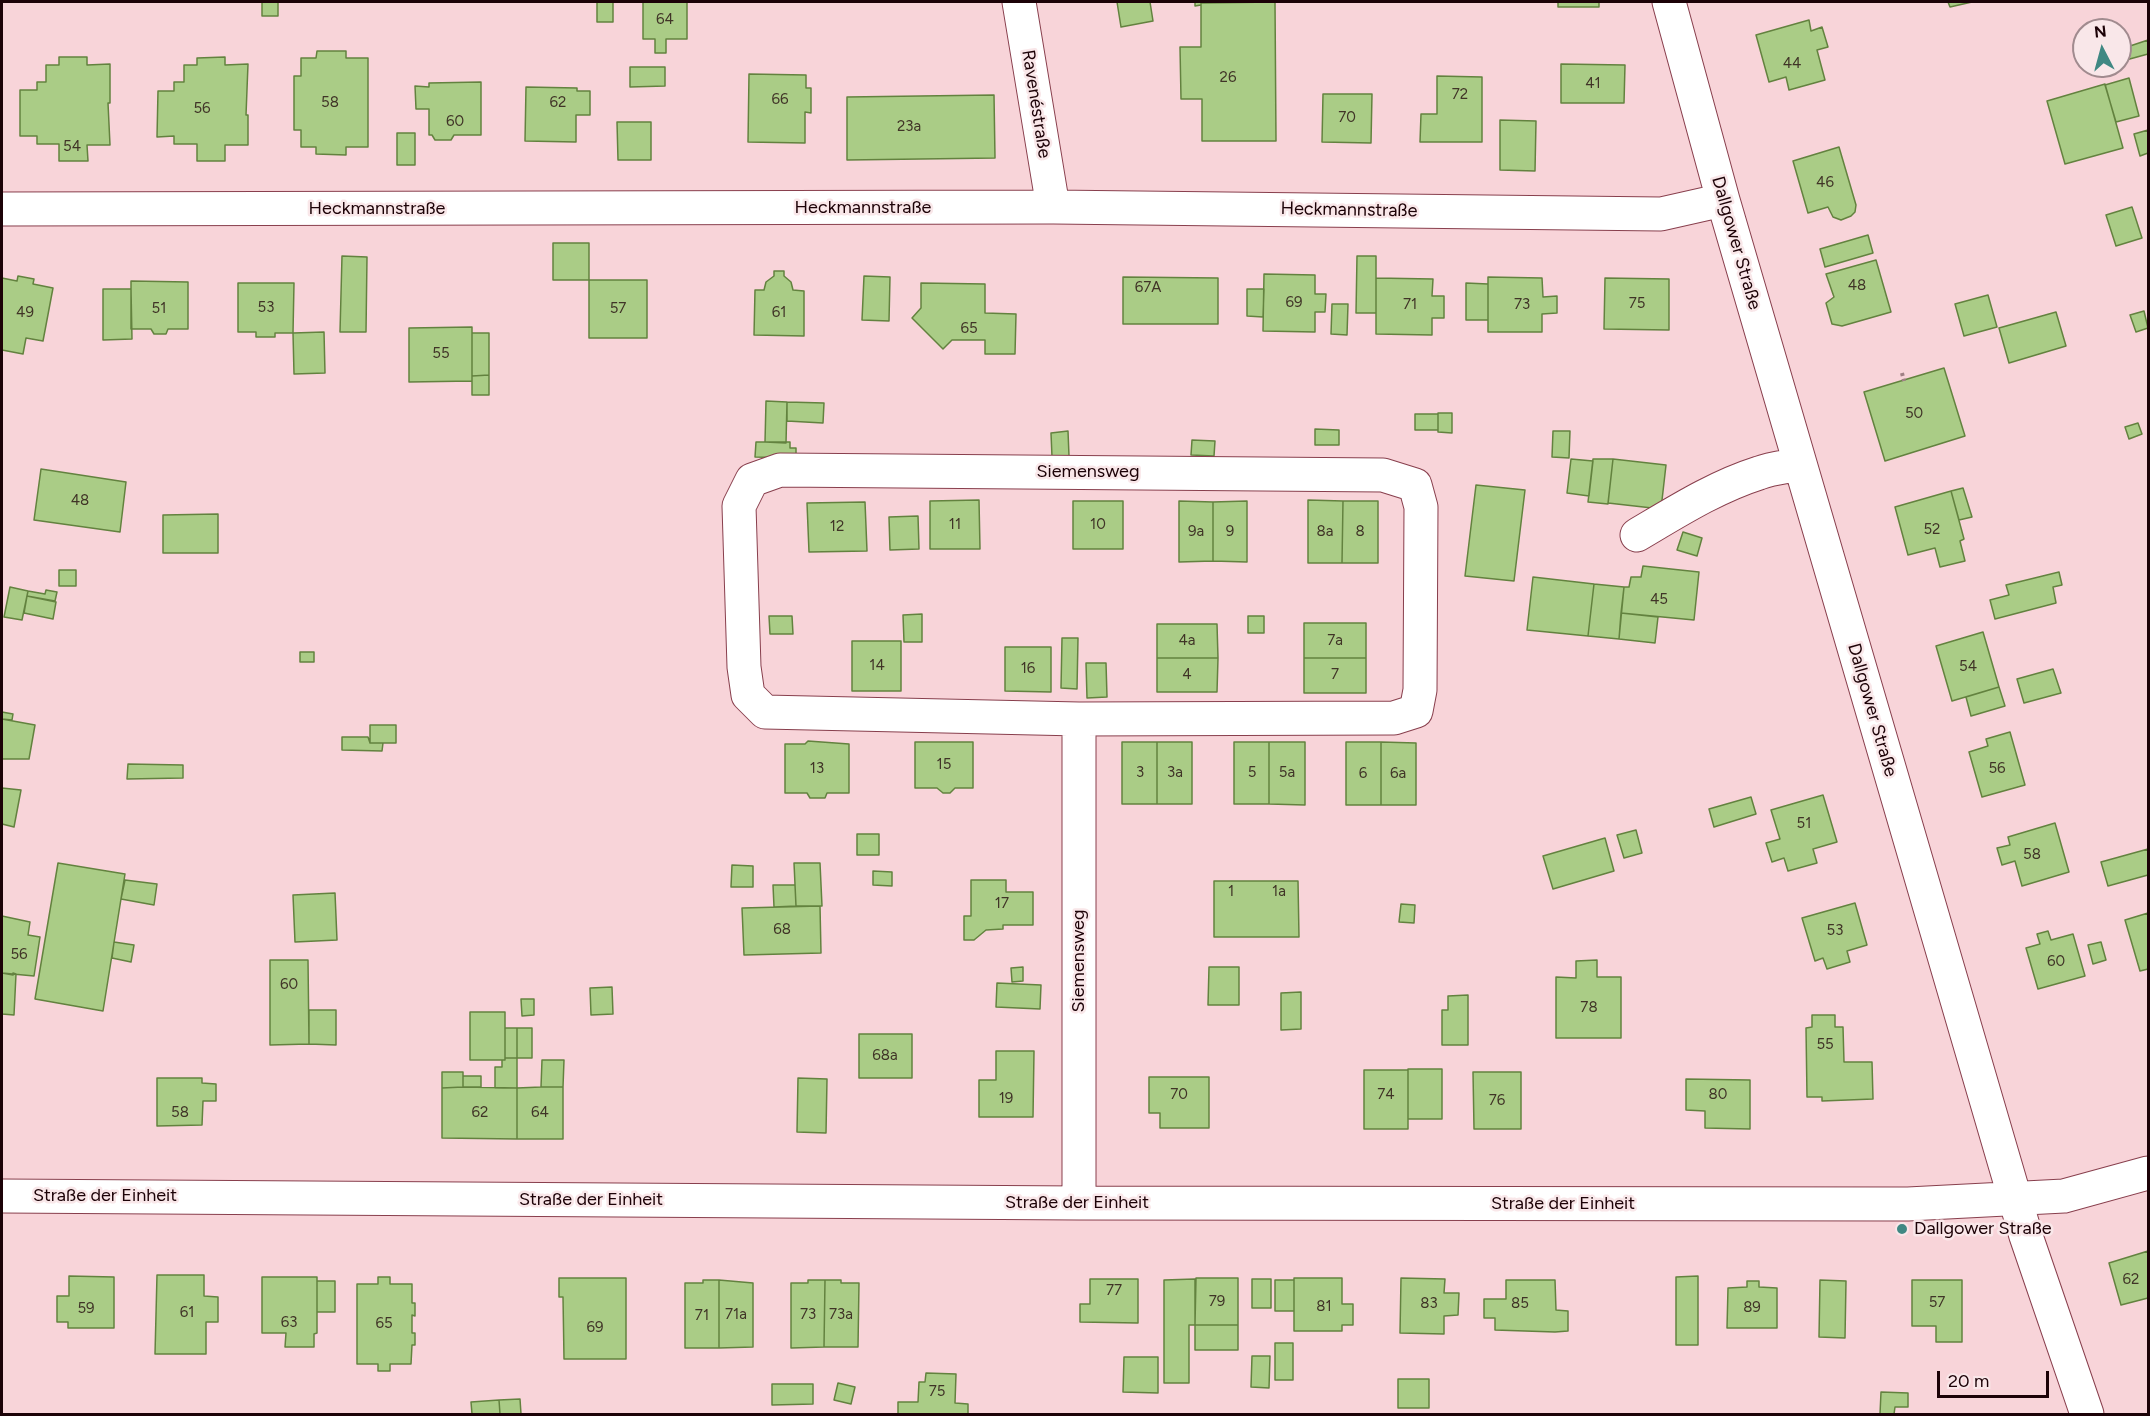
<!DOCTYPE html>
<meta charset="utf-8">
<style>
body{margin:0}
#map{position:relative;width:2150px;height:1416px;overflow:hidden;background:#f8d4d9;font-family:Figtree,sans-serif}
canvas{display:block}
.frame{position:absolute;inset:0;border:3px solid #1c0207;pointer-events:none}
.north{position:absolute;left:2072px;top:18px;width:60px;height:60px;box-sizing:border-box;background:#f9e7e9;border:2px solid #a18b8f;border-radius:50%;rotate:354deg;font-size:16px;font-weight:700;line-height:24px;text-align:center;color:#1c0207}
.north::after{content:'';display:block;margin:auto;width:21px;height:27px;background:#408883;clip-path:polygon(50% 0,100% 100%,50% 72%,0 100%)}
.scale{position:absolute;left:1937px;top:1371px;width:112px;height:27px;box-sizing:border-box;border:3px solid #1c0207;border-top:0;padding-left:8px;font-size:18px;line-height:21px;white-space:nowrap;color:#1c0207;-webkit-text-stroke:4px #f9e7e9;paint-order:stroke}
</style>
<div id="map">
<canvas width="2150" height="1416"></canvas>
<div class="frame"></div>
<div class="north">N</div>
<div class="scale">20 m</div>
</div>
<script>
const ctx = document.querySelector('canvas').getContext('2d');
ctx.lineJoin = 'round';
function fillPath(path, color) { ctx.fillStyle = color; ctx.fill(path, 'evenodd'); }
function trace(path, color, width, dash) { ctx.strokeStyle = color; ctx.lineWidth = width; ctx.lineCap = dash ? 'butt' : 'round'; ctx.setLineDash(dash || []); ctx.stroke(path); }
function drawText(font, color, halo, rows, align = 'center') {
  ctx.font = font + ' Figtree,sans-serif'; ctx.lineWidth = 5; ctx.setLineDash([]); ctx.textBaseline = 'middle'; ctx.strokeStyle = halo; ctx.fillStyle = color; for (const [text, x, y, turn = 0] of rows) {
    ctx.save(); ctx.translate(x, y); ctx.rotate((+turn || 0) * Math.PI / 180); ctx.textAlign = isNaN(turn) ? turn : align; if (halo) ctx.strokeText(text, 0, 0); ctx.fillText(text, 0, 0); ctx.restore();
  }
}
const building = new Path2D(`
 M262 2H278V16H262Z
 M597 2H613V22H597Z
 M643 2H687V39H666V53H655V39H643Z
 M1117 2H1150L1153 21 1121 27Z
 M1195 2H1275L1201 3V5L1195 6Z
 M1275 2 1276 141H1202V99H1181L1180 47H1201V3Z
 M1558 2H1599V7H1558Z
 M1948 2H1972L1950 7Z
 M1809 20 1811 31 1822 27 1828 47 1817 50 1825 80 1789 90 1786 77 1769 82 1756 35Z
 M2148 40V54L2126 60 2124 52 2128 51 2127 47Z
 M317 51H346V58H368V147H346V155L316 154V147H301V130H294V76H301V58H316Z
 M59 57H87V65L110 64V103H108L110 145H87L88 161H59V144H37V136H20V90H37V82H46V65H59Z
 M225 57V65L248 64 246 115H248V145H225V161H197V144H174V136L157 137 158 91H174V82H184V65H197V58Z
 M1561 64 1625 65 1624 103H1561Z
 M630 67H665V86L630 87Z
 M749 74 806 75V88H811V113L805 112V143L748 142Z
 M1437 76 1482 77V142H1420L1421 114H1437Z
 M2129 78 2139 116 2116 122 2105 85Z
 M481 82V135H454L451 140H435L432 135H429V109H416L415 86 429 87V83Z
 M2105 84 2123 148 2065 164 2047 101Z
 M526 87 577 88V91H590V115H576V142L525 141Z
 M1323 94H1372L1371 143 1322 142Z
 M994 95 995 158 847 160V97Z
 M1500 120 1536 121 1535 171 1500 170Z
 M617 122H651V160H618Z
 M2148 130V153L2140 156 2134 134Z
 M397 133H415V165H397Z
 M1839 147 1856 205 1855 212 1851 216 1841 220 1833 217 1828 207 1808 213 1793 161Z
 M2132 207 2142 238 2116 246 2106 215Z
 M1868 235 1873 253 1825 267 1820 249Z
 M553 243H589V280H553Z
 M342 256 367 257 366 332H340Z
 M1357 256H1376V313H1356Z
 M1876 260 1891 312 1842 326 1832 324 1826 303 1834 297 1826 274Z
 M774 271H784V276L791 282 793 290 804 291V336L754 335 755 290H764L766 282 774 276Z
 M1264 274 1315 275V294H1326L1325 312H1315V332L1263 331Z
 M18 276 34 279 33 284 53 288 43 341 26 338 23 354 2 350V278L17 281Z
 M864 276 890 277 889 321 862 320Z
 M1123 277 1218 278V324H1123Z
 M1488 277 1542 278 1543 297 1557 296V313L1542 314V332H1488Z
 M1376 278 1433 279 1432 296H1444V318H1432V335L1376 334Z
 M1605 278 1669 279V330L1604 329Z
 M589 280H647V338H589Z
 M131 281 188 282V329H168L166 334H154L151 329H131Z
 M238 283H294L293 333H275V337H256V332H238Z
 M921 283 985 284V313L1016 314 1015 354H985V340H952L943 349 912 318 921 308Z
 M1466 283 1488 284V320H1466Z
 M103 289H131L132 339 103 340Z
 M1247 289H1264L1263 317 1247 316Z
 M1988 295 1997 327 1964 336 1955 304Z
 M1332 304H1348L1347 335 1331 334Z
 M2144 311 2148 328 2136 332 2130 315Z
 M2056 312 2066 346 2009 363 1999 328Z
 M472 327V381L409 382V328Z
 M324 332 325 373 294 374 293 333Z
 M472 333H489V375L472 376Z
 M1944 368 1965 436 1885 461 1864 392Z
 M489 375V395H472V376Z
 M766 401 787 402 786 443 765 442Z
 M787 402 824 403 823 423 787 421Z
 M1438 413H1452V433L1438 432Z
 M1415 414H1438V430H1415Z
 M2138 423 2142 434 2129 439 2125 427Z
 M1315 429 1339 430V445H1315Z
 M1068 431 1069 456 1052 457 1051 433Z
 M1553 431H1570L1569 458 1552 457Z
 M1192 440 1215 441 1214 456 1191 455Z
 M756 442H790V448H796V458L755 457Z
 M1571 459 1593 461 1589 496 1567 493Z
 M1593 459H1613L1608 504 1588 502Z
 M1613 459 1666 465 1661 509 1608 503Z
 M41 469 126 482 120 532 34 520Z
 M1476 485 1525 490 1514 581 1465 576Z
 M1963 488 1972 517 1959 520 1951 491Z
 M1951 491 1964 539 1960 541 1965 561 1940 567 1935 548 1908 555 1895 507Z
 M979 500 980 549H930V501Z
 M1308 500 1343 501 1342 563H1308Z
 M1073 501H1123V549H1073Z
 M1179 501 1213 502V561L1179 562Z
 M1247 501V562L1213 561V502Z
 M1343 501H1378V563H1342Z
 M865 502 867 551 809 552 807 503Z
 M218 514V553H163V515Z
 M918 516 919 549 890 550 889 517Z
 M1683 532 1702 538 1697 556 1677 550Z
 M1643 566 1699 572 1694 620 1621 613 1624 587H1629L1631 577H1641Z
 M59 570H76V586H59Z
 M2059 572 2062 585 2053 587 2056 603 1995 619 1990 600 2009 595 2006 585Z
 M1533 577 1594 584 1588 636 1527 630Z
 M1594 584 1624 587 1619 639 1588 636Z
 M10 587 28 591 22 620 4 617Z
 M46 590 57 592 55 601 27 596 28 591 45 594Z
 M27 596 56 602 53 619 24 613Z
 M1621 613 1658 617 1655 643 1619 639Z
 M922 614V642H904L903 615Z
 M769 616H792L793 634H770Z
 M1248 616H1264V633H1248Z
 M1304 623H1366V658H1304Z
 M1157 624H1217L1218 658H1157Z
 M1983 632 1999 687 1952 701 1936 646Z
 M1062 638H1078L1077 689 1061 688Z
 M852 641H901V691H852Z
 M1005 647H1051V692L1005 691Z
 M300 652H314V662H300Z
 M1157 658H1218L1217 692H1157Z
 M1304 658H1366V693H1304Z
 M1086 663H1106L1107 697 1087 698Z
 M2053 669 2061 693 2024 703 2017 679Z
 M1999 687 2005 706 1971 716 1966 697Z
 M2 712 13 714 12 720 2 719Z
 M2 719 35 725 29 759H2Z
 M370 725H396V743H370Z
 M2010 732 2025 785 1982 797 1969 752 1988 746 1986 739Z
 M342 737H368L370 743H383L382 751 342 750Z
 M808 741 849 744V793H827L825 798H810L807 793H785V744H805Z
 M915 742H973V788H955L950 793H943L937 788H915Z
 M1122 742H1157V804H1122Z
 M1157 742H1192V804H1157Z
 M1234 742H1269V804H1234Z
 M1269 742H1305V805L1269 804Z
 M1346 742H1381V805H1346Z
 M1381 742 1416 743V805H1381Z
 M128 764 183 765V778L127 779Z
 M2 788 21 790 14 827 2 824Z
 M1823 795 1837 842 1813 849 1817 863 1788 871 1784 858 1772 862 1766 843 1780 839 1771 810Z
 M1751 797 1756 814 1714 827 1709 809Z
 M2055 823 2069 872 2022 886 2015 861 2002 865 1997 848 2010 845 2008 837Z
 M1636 830 1642 853 1624 858 1617 835Z
 M857 834H879V855H857Z
 M1605 838 1614 871 1553 889 1543 856Z
 M2148 849V875L2108 886 2101 862Z
 M58 863 125 874 103 1011 35 999Z
 M794 863H820L822 906H796Z
 M732 865 753 866V887H731Z
 M873 871 892 872V886L873 885Z
 M125 880 157 884 154 905 121 899Z
 M971 880H1006V892H1033V925H1003V929L986 930 974 940H964V916H971Z
 M1214 881H1298L1299 937H1214Z
 M773 885H795L796 906 774 907Z
 M335 893 337 940 295 942 293 895Z
 M1855 903 1867 945 1847 951 1850 962 1827 969 1823 958 1815 961 1802 918Z
 M1401 904 1415 905 1414 923 1399 922Z
 M820 906 821 953 744 955 742 908Z
 M2148 913V969L2140 971 2125 920Z
 M2 916 30 922 28 935 40 937 34 976 2 973Z
 M2048 931 2051 940 2073 934 2085 976 2038 989 2026 948 2040 944 2037 934Z
 M114 942 134 945 131 962 112 958Z
 M2101 942 2106 960 2093 964 2088 945Z
 M270 960H308L309 1044 270 1045Z
 M1597 960V977H1621V1038H1556V977L1576 978V961Z
 M1023 967V981L1012 982 1011 968Z
 M1209 967H1239V1005H1208Z
 M2 973 13 975V973L16 974 14 1015 2 1014Z
 M997 983 1041 985 1040 1009 996 1007Z
 M612 987 613 1014 591 1015 590 988Z
 M1301 992V1029L1281 1030V993Z
 M1468 995V1045H1442V1010H1448V996Z
 M521 999H534V1015L522 1016Z
 M309 1010H336V1045L309 1044Z
 M470 1012H505V1060H470Z
 M1812 1015H1835V1027H1843L1844 1062H1872L1873 1099 1822 1101V1097H1807L1806 1028 1812 1027Z
 M505 1028H517V1058H505Z
 M517 1028H532V1058H517Z
 M859 1034H912V1078H859Z
 M996 1051H1034L1033 1117H979V1080H996Z
 M505 1058H517V1088H495V1067H502V1060H505Z
 M542 1060H564L563 1087H541Z
 M1408 1069H1442V1119H1408Z
 M1364 1070H1408V1129H1364Z
 M442 1072H463V1087L442 1088Z
 M1473 1072H1521V1129H1474Z
 M463 1076H481V1087H463Z
 M1149 1077H1209V1128H1160V1113H1149Z
 M157 1078H202V1083L216 1084V1101H203L202 1125 157 1126Z
 M798 1078 827 1079 826 1133 797 1132Z
 M1686 1079 1750 1080V1129L1705 1128V1111L1686 1110Z
 M463 1087 517 1088V1139L442 1138V1088Z
 M541 1087H563V1139H517V1088Z
 M2148 1251V1300V1298L2121 1305 2109 1263Z
 M157 1275H204V1296L218 1297V1322H206V1354H155Z
 M69 1276 114 1277V1328H68V1322H57V1296H69Z
 M1698 1276V1345H1676V1277Z
 M262 1277H317V1333L314 1334V1347H285L286 1333H262Z
 M378 1277H390V1284H412V1303H415V1316L412 1315V1333H415V1345H412L411 1364H390V1371H378V1364H357V1284H378Z
 M559 1278H626V1359H564L563 1297H559Z
 M1196 1278H1238V1325H1195Z
 M1294 1278H1342V1304H1353V1325H1342V1331H1294Z
 M1401 1278 1445 1279 1444 1293H1459L1458 1315 1444 1316V1334L1400 1333Z
 M1090 1279H1138V1323L1080 1322V1304H1090Z
 M1195 1279V1325H1189V1383H1164V1280Z
 M1252 1279H1271V1308H1252Z
 M703 1280H719V1348H685V1283H703Z
 M719 1280 753 1283V1347L719 1348Z
 M808 1280H825L824 1347 791 1348V1283H808Z
 M825 1280H841V1283H859L858 1347H824Z
 M1275 1280H1294V1311H1275Z
 M1506 1280H1555L1556 1310 1568 1311V1331L1555 1332 1495 1330V1318H1484V1299H1506Z
 M1820 1280 1846 1281 1845 1338 1819 1337Z
 M1912 1280H1962V1342H1936V1326H1912Z
 M317 1281H335V1312H317Z
 M1747 1281H1759V1287L1777 1288V1328H1727L1728 1288 1747 1287Z
 M1195 1325H1238V1350H1195Z
 M1275 1343H1293V1380H1275Z
 M1252 1356H1270L1269 1388 1251 1387Z
 M1124 1357H1158V1393L1123 1392Z
 M926 1373 956 1374 955 1403 968 1404V1414H898V1402H918L919 1382H925Z
 M1398 1379H1429V1408H1398Z
 M838 1383 855 1387 851 1404 834 1400Z
 M772 1384H813V1404L772 1405Z
 M1881 1392 1908 1393V1407H1895L1894 1414H1880Z
 M520 1399 521 1414H500L499 1400Z
 M499 1400 500 1414H472L471 1402Z`);
const path = new Path2D(`
 M1902 373 1904 381`);
const minor = new Path2D(`
 M1019 2 1053 207
 M1669 2 1723 200 2026 1236 2087 1414
 M2 209 1053 207 1661 214 1723 200
 M1637 535C1676 512 1715 487 1759 473 1772 468 1786 467 1800 464
 M2 1196 1079 1203 1908 1204 2064 1196 2148 1173
 M1079 1203V719L1394 718 1416 711 1420 690 1421 507 1415 485 1383 475 780 470 752 480 739 506 744 667 748 695 765 712 1079 719`);
const markers = [
 [1902,1229,6,"#408883"]
];
const numberNames = [
 ["64",665,20],
 ["44",1792,64],
 ["26",1228,78],
 ["41",1593,84],
 ["72",1460,95],
 ["66",780,100],
 ["58",330,103],
 ["62",558,103],
 ["56",202,109],
 ["70",1347,118],
 ["60",455,122],
 ["23a",909,127],
 ["54",72,147],
 ["46",1825,183],
 ["48",1857,286],
 ["67A",1148,288],
 ["69",1294,303],
 ["75",1637,304],
 ["71",1410,305],
 ["73",1522,305],
 ["53",266,308],
 ["51",159,309],
 ["57",618,309],
 ["49",25,313],
 ["61",779,313],
 ["65",969,329],
 ["55",441,354],
 ["50",1914,414],
 ["48",80,501],
 ["11",955,525],
 ["10",1098,525],
 ["12",837,527],
 ["52",1932,530],
 ["9a",1196,532],
 ["9",1230,532],
 ["8a",1325,532],
 ["8",1360,532],
 ["45",1659,600],
 ["4a",1187,641],
 ["7a",1335,641],
 ["14",877,666],
 ["54",1968,667],
 ["16",1028,669],
 ["4",1187,675],
 ["7",1335,675],
 ["15",944,765],
 ["13",817,769],
 ["56",1997,769],
 ["3",1140,773],
 ["3a",1175,773],
 ["5",1252,773],
 ["5a",1287,773],
 ["6",1363,774],
 ["6a",1398,774],
 ["51",1804,824],
 ["58",2032,855],
 ["1",1231,892],
 ["1a",1279,892],
 ["17",1002,904],
 ["68",782,930],
 ["53",1835,931],
 ["56",19,955],
 ["60",2056,962],
 ["60",289,985],
 ["78",1589,1008],
 ["55",1825,1045],
 ["68a",885,1056],
 ["70",1179,1095],
 ["74",1386,1095],
 ["80",1718,1095],
 ["19",1006,1099],
 ["76",1497,1101],
 ["58",180,1113],
 ["62",480,1113],
 ["64",540,1113],
 ["62",2131,1280],
 ["77",1114,1291],
 ["79",1217,1302],
 ["57",1937,1303],
 ["83",1429,1304],
 ["85",1520,1304],
 ["81",1324,1307],
 ["89",1752,1308],
 ["59",86,1309],
 ["61",187,1313],
 ["71a",736,1315],
 ["73",808,1315],
 ["73a",841,1315],
 ["71",702,1316],
 ["63",289,1323],
 ["65",384,1324],
 ["69",595,1328],
 ["75",937,1392]
];
const streetNames = [
 ["Ravenéstraße",1036,104,81],
 ["Heckmannstraße",863,208],
 ["Heckmannstraße",377,209],
 ["Heckmannstraße",1349,210,1],
 ["Dallgower Straße",1736,243,74],
 ["Siemensweg",1088,472],
 ["Dallgower Straße",1872,710,74],
 ["Siemensweg",1079,961,-90],
 ["Straße der Einheit",105,1196],
 ["Straße der Einheit",591,1200],
 ["Straße der Einheit",1077,1203],
 ["Straße der Einheit",1563,1204]
];
const poiNames = [
 ["Dallgower Straße",1914,1229]
];
fillPath(building, '#aacc86');
trace(building, '#63823f', 1.5);
trace(minor, '#883f4d', 35);
trace(path, '#a08085', 4, [3, 3]);
trace(minor, '#fff', 33);
for (const [x, y, r, color] of markers) { const dot = new Path2D(); dot.arc(x, y, r, 0, 2 * Math.PI); ctx.fillStyle = color; ctx.fill(dot); trace(dot, '#f9e7e9', 2); }
drawText('15px', '#403427', null, numberNames);
drawText('18px', '#1c0207', '#f9e7e9', streetNames);
drawText('18px', '#1c0207', '#f9e7e9', poiNames, 'left');
</script>
